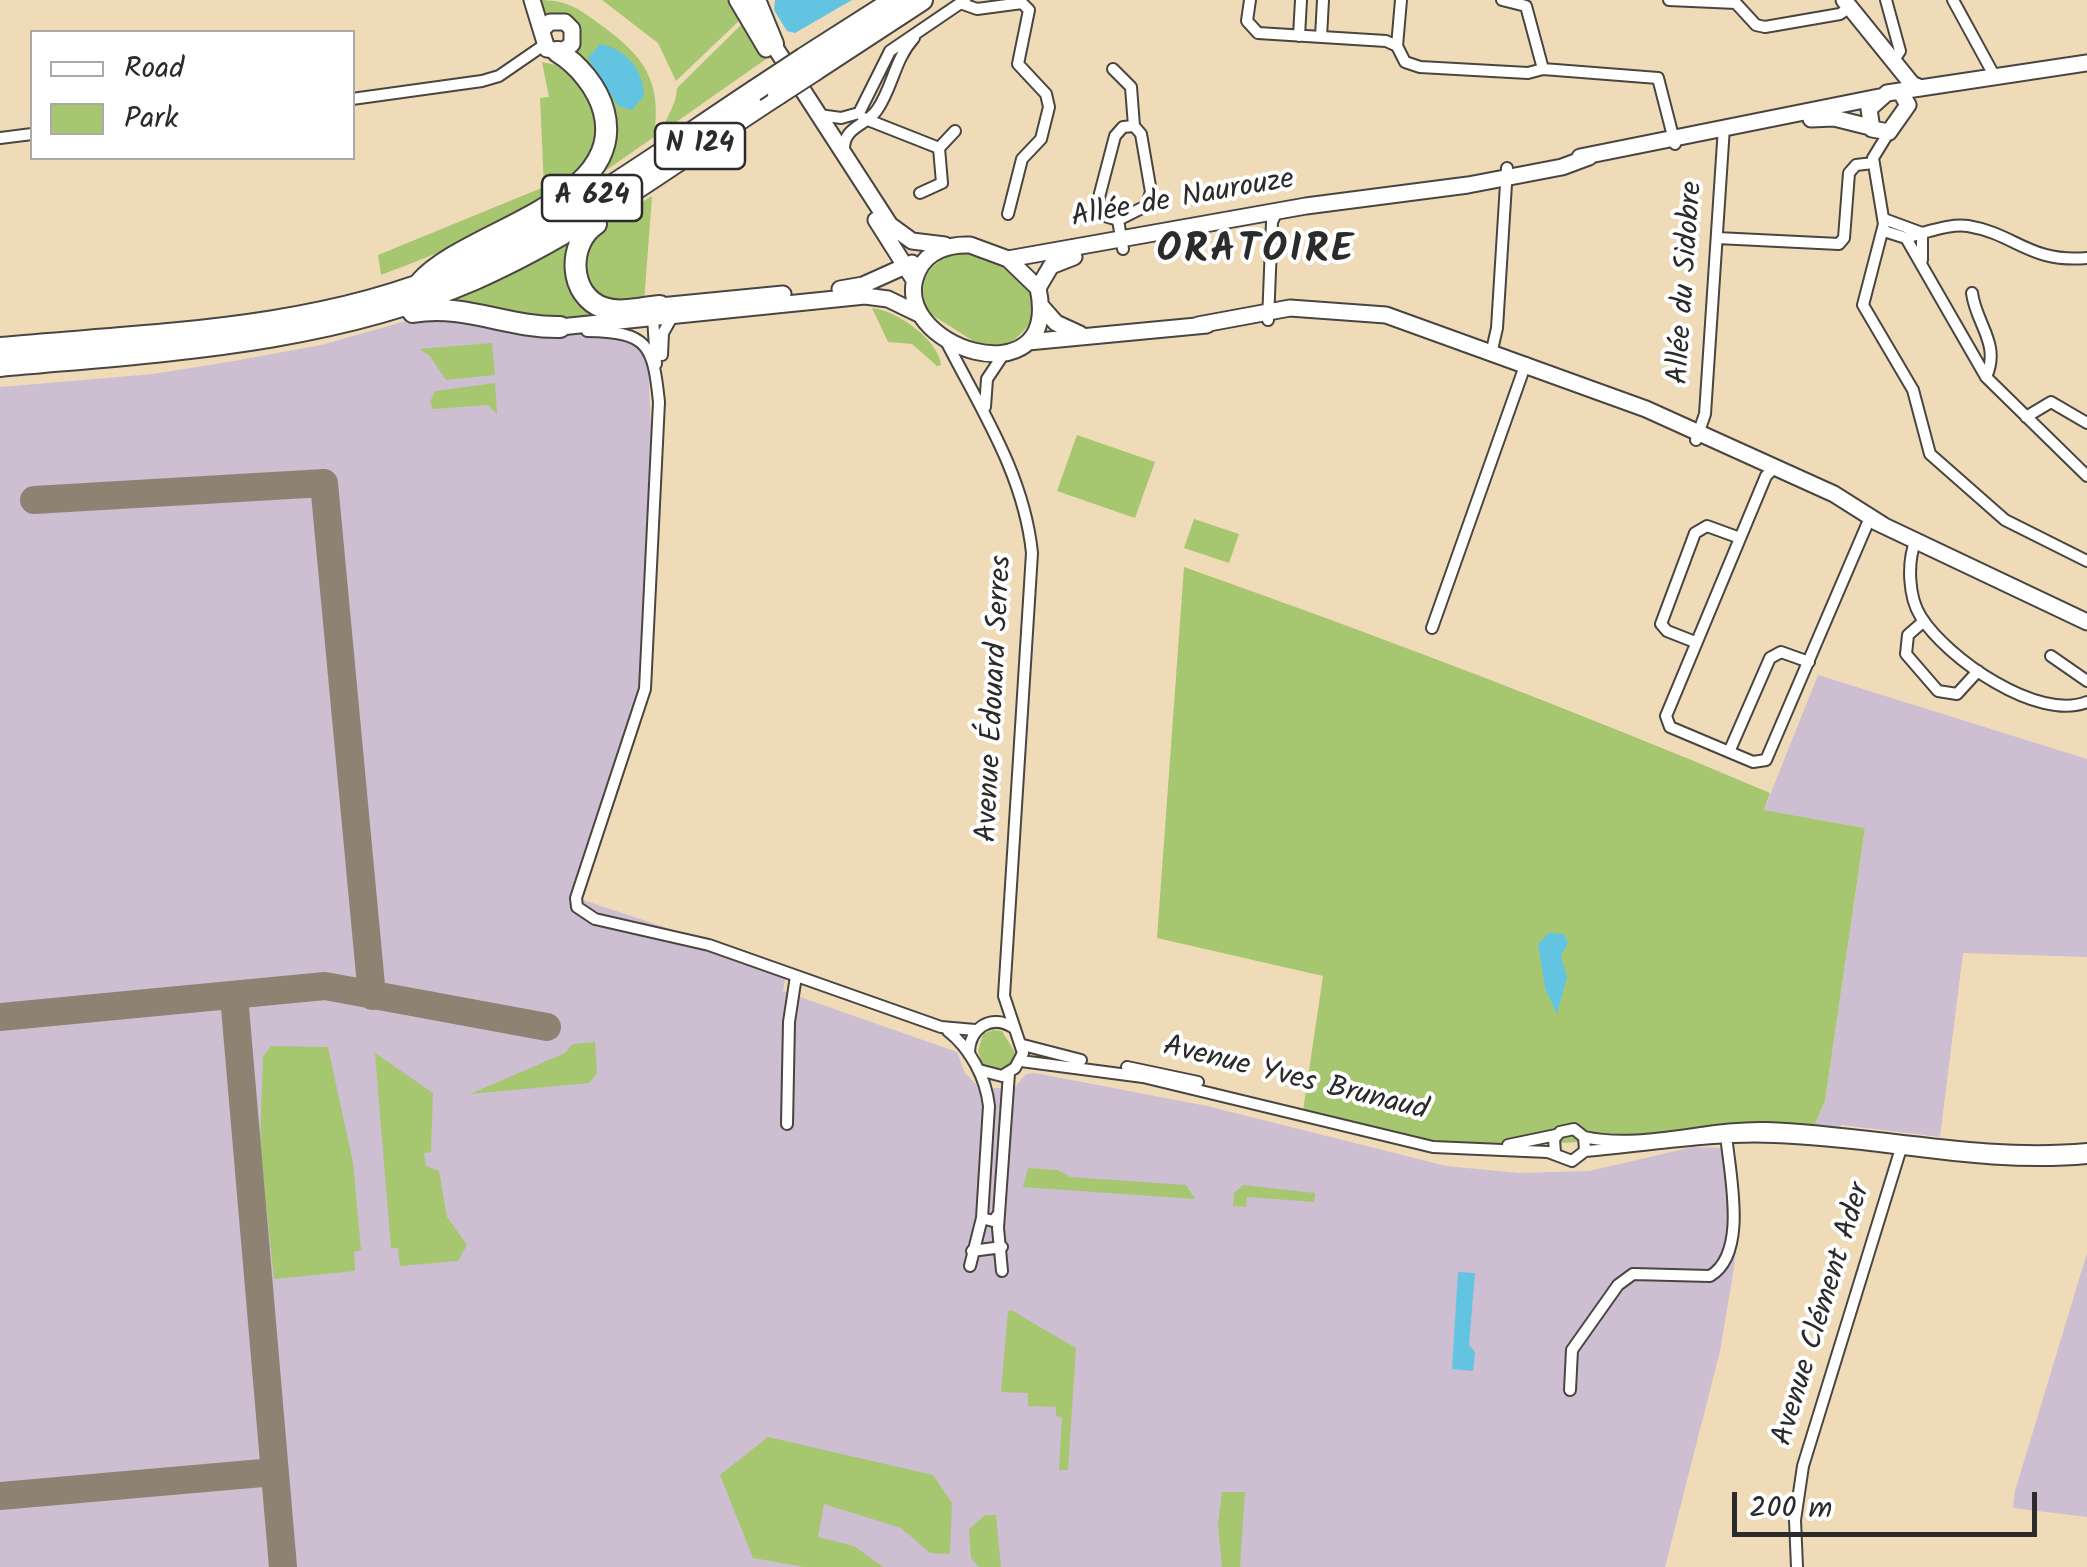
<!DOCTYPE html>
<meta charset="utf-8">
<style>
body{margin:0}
#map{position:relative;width:2087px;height:1567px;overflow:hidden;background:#f0dbb9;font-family:Kalam,sans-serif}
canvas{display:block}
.legend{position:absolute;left:30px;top:30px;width:325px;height:130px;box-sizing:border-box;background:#fff;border:2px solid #aaa;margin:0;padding:12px 18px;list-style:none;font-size:30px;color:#2b2b2b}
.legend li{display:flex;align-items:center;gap:20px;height:50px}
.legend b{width:50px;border:2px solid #aaa}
.scale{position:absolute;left:1732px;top:1492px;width:305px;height:45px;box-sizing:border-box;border:5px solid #2b2b2b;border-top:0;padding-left:12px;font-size:30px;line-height:35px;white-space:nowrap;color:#2b2b2b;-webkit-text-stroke:8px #fff;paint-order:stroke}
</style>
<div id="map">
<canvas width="2087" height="1567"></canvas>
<ul class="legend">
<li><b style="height:12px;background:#fff"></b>Road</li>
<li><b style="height:28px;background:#a6c770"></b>Park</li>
</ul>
<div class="scale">200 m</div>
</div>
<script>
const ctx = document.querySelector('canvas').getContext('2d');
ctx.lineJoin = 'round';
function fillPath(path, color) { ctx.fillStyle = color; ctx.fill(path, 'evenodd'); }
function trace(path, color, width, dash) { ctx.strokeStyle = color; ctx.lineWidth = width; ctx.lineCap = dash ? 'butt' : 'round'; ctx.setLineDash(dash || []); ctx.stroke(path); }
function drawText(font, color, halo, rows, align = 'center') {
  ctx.font = font + ' Kalam,sans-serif'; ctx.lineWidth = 8; ctx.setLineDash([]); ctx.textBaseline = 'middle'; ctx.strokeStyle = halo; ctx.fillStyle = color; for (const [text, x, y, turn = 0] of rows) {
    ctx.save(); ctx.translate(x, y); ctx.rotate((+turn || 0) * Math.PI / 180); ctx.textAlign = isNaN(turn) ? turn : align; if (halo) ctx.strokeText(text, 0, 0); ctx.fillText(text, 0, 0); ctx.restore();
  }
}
const industrial = new Path2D(`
 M438 312 511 333H605L643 346 648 365 655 507 646 683 577 898 787 968 783 991 957 1052 965 1073 980 1088H1014L1026 1074 1035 1073 1207 1106 1446 1166 1519 1173 1589 1171 1693 1147 1729 1148 1741 1214 1732 1280 1720 1351 1665 1567H0V387L153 374 234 361 321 345Z
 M1818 675 2087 759V957L1963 953 1940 1137 1841 1125 1840 1128 1814 1126 1825 1101 1865 828 1764 810Z
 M2087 1253V1517L2013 1508 2015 1491Z`);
const green = new Path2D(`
 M539 0C567 0 578 8 601 25 645 57 662 81 654 137L605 171 601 168 610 145 571 53 582 34 566 14 545 16Z
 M602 0H729L741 19 676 81 658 43Z
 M743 23 766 59 662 132C666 116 677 104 677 88Z
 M542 62 570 68C582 88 602 113 599 138 591 195 430 257 381 275L378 255 544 187 540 98 549 97Z
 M652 196 644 303 604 302 585 281 582 255 602 225Z
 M574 239 571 268 620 316 543 321 450 301Z
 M964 250C1007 264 1070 300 1009 344H978L929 313C913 279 932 259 964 250Z
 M872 308C896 310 939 340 941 365L937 366 912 344 888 342Z
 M492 343 495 375 446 380 430 356 419 349Z
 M495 383 497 414 488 405 433 409 430 402 435 391Z
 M1077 435 1155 462 1135 518 1057 491Z
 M1194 519 1239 534 1229 563 1184 548Z
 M1184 567C1382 637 1577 711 1770 793L1764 810 1865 828 1825 1101 1814 1126 1475 1149 1427 1142 1303 1111 1323 976 1157 938Z
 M993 1030 1002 1031 1016 1054 1013 1064 1001 1071 983 1066 978 1051 983 1034Z
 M595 1042 597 1073 589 1083 470 1094 565 1053 573 1044Z
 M271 1046 328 1047 353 1163 361 1250 354 1252 355 1271 274 1279 260 1146 263 1056Z
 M375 1053 433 1093 431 1152 424 1153 426 1166 439 1171 447 1217 467 1245 458 1261 400 1266 398 1248H391Z
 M1028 1168 1057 1170 1071 1177 1186 1185 1195 1199 1023 1187Z
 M1243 1185 1315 1193 1314 1202 1247 1197 1246 1207 1233 1206 1234 1193Z
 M1011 1310 1076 1348 1068 1470H1059L1062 1417 1056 1416V1407L1028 1406V1393L1001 1392 1008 1311Z
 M768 1437 933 1475 952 1503 950 1554 930 1553 901 1528 824 1504 818 1537 854 1546 883 1567H804L753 1558 720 1475Z
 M1222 1492H1245L1240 1567H1222L1218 1525Z
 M985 1515H996L1001 1567H979L971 1558 969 1529Z`);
const water = new Path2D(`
 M775 0H852L795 33 787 31 774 10Z
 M600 44C624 48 644 69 644 96L632 110 618 106 588 58Z
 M1549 933 1564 934 1568 943 1561 956 1567 977 1557 1014 1545 988 1538 944Z
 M1458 1272 1475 1273 1469 1345 1475 1352 1473 1371 1452 1369Z`);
const taxiway = new Path2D(`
 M34 500 324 483 372 996
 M234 996 283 1567
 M0 1017 325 986 547 1027
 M0 1496 274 1472`);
const street = new Path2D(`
 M1250 0 1247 21 1258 33 1386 41 1397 46 1405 62 1420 67 1528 73 1543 69
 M1502 0 1526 6 1543 69 1658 78 1675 144
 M1669 0 1736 3
 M1733 0 1756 25 1765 27 1840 14 1850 7
 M1886 0 1900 51 1894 60
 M1953 0 1995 77
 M960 3 977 9 1022 3 1029 10 1018 64 1046 94 1049 107 1041 139 1022 159 1008 214
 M1299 36 1301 0
 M1321 37 1323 0
 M1397 46 1401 0
 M1113 69 1131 87 1134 126 1141 134 1151 192 1146 206 1118 220 1123 249
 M352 99 482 81 499 76 544 45
 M819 115 841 118 859 113 890 51 965 0
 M863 118 939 148 942 183 920 193
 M1889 132 1873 158 1884 224 1863 305 1913 390 1930 454 2005 520 2087 561
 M0 138 32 134
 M939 148 955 131
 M844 151C843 126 865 127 877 110 893 87 894 60 914 38
 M1118 220 1102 215 1098 201 1115 136 1123 127 1134 126
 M1884 231 1906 238 1922 233 1884 219
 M1717 238 1839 244 1844 238 1849 173 1856 165 1873 163
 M1906 238 1986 377 2087 476
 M1922 260V233C1937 229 1953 224 1968 226 2016 234 2029 263 2087 258
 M1972 293C1976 324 2001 344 1986 377
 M653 317 656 364
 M1268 320 1272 222 1277 211
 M587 331C648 332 653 344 659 402L645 689 576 898 577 907 595 919 709 945 941 1027 975 1030
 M945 339C980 408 1024 474 1032 553L1004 996 1023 1053 1015 1068 1002 1076 979 1070
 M1492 350 1497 328 1507 168
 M662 355 663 333 672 317
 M985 407 987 379 1003 355
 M2026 417 2051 402 2087 423
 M1696 440 1705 414 1724 127
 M1775 467 1766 476 1666 716 1670 727 1753 762 1766 760 1869 520
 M1916 540C1907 561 1908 597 1921 617 1947 658 2038 722 2087 702
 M1924 621 1908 635 1906 654 1938 691 1957 694 1978 671
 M1432 628 1526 363
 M1695 642 1667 631 1661 624 1695 533 1707 526 1740 538
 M2051 656 2087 681
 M1729 752 1770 658 1781 652 1809 662
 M948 1031C970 1048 986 1078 989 1106L982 1218 993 1221 998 1215
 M1023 1045 1081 1060
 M969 1054C969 1028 991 1013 1014 1028
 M1021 1061 1143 1077 1433 1147 1548 1152 1572 1161 1585 1151 1584 1137 1574 1129 1560 1132 1554 1139 1555 1153
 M1127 1067 1198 1082
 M787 1124 789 1022 796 976
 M1584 1137C1642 1150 1707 1126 1767 1128 1873 1132 1980 1159 2087 1149
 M1508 1145 1556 1135
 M1585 1151C1648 1146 1711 1134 1775 1137 1879 1140 1983 1168 2087 1158
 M972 1251 1002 1247
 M970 1266 982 1218
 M1002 1271 998 1228 1009 1073
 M1570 1390 1572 1350 1618 1285 1633 1274 1710 1276C1749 1253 1729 1172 1726 1134
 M1797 1567 1795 1520 1803 1466 1902 1145`);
const secondary = new Path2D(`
 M532 0 547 49 563 51 572 44V29L565 22H550L543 29
 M737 0 766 49
 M1844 0 1912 84 1921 88
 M767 35 890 225 912 241 945 245
 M1900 91 1908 105 1889 132 1872 129 1869 109 1887 93 2087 63
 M1811 119 1834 118 1870 127
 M1580 157 1879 97
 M876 220 914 280
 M970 245 1008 259 1038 288C1063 404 883 346 918 271 927 251 949 244 970 245Z
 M1008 259 1306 206 1468 185 1562 167 1589 157
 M1038 288 1051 266 1074 257
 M840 289 863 285 912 263
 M660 306 783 294
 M1041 306 1056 323 1080 334
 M1198 325 1290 308 1386 315 1646 409 1834 494 1883 525
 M560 327 865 296 888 299 921 315
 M1028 342 1207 325
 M1876 522 2087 622`);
const highway = new Path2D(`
 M755 0 773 44
 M804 58 895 0
 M815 70 922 0
 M596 224C567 243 568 296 604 308 621 314 644 307 660 306
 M420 283C464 231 627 204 604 112 598 88 578 64 558 52
 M413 312C465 303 508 328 560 327
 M0 348C151 334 314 332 455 271 562 226 657 155 754 91
 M0 366C160 351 325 344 475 279 584 231 679 158 778 94`);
const highwayBridge = new Path2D(`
 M754 91 804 58
 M778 94 815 70`);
const shields = [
 [700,146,90],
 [592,198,100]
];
const shieldNames = [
 ["N 124",700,146],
 ["A 624",592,198]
];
const streetNames = [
 ["Allée de Naurouze",1183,201,-10],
 ["Allée du Sidobre",1688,283,-86],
 ["Avenue Édouard Serres",997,699,-87],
 ["Avenue Yves Brunaud",1295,1081,14],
 ["Avenue Clément Ader",1824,1315,-73]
];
const districtNames = [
 ["ORATOIRE",1256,254]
];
fillPath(industrial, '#cdbed2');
fillPath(green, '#a6c770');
fillPath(water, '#62c4e0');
trace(taxiway, '#8e8372', 28);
trace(street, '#494540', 14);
trace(secondary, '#494540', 19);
trace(highway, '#494540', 24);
trace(street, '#fff', 10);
trace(secondary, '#fff', 15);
trace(highway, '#fff', 20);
trace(highwayBridge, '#494540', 24, []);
trace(highwayBridge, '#fff', 20);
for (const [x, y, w] of shields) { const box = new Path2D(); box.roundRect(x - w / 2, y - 23, w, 46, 8); ctx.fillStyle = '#fff'; ctx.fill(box); trace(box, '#2b2b2b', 2.5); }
drawText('bold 28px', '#2b2b2b', null, shieldNames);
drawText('30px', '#2b2b2b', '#fff', streetNames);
ctx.letterSpacing = '2.5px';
drawText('bold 40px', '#2b2b2b', '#fff', districtNames);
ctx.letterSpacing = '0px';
</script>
